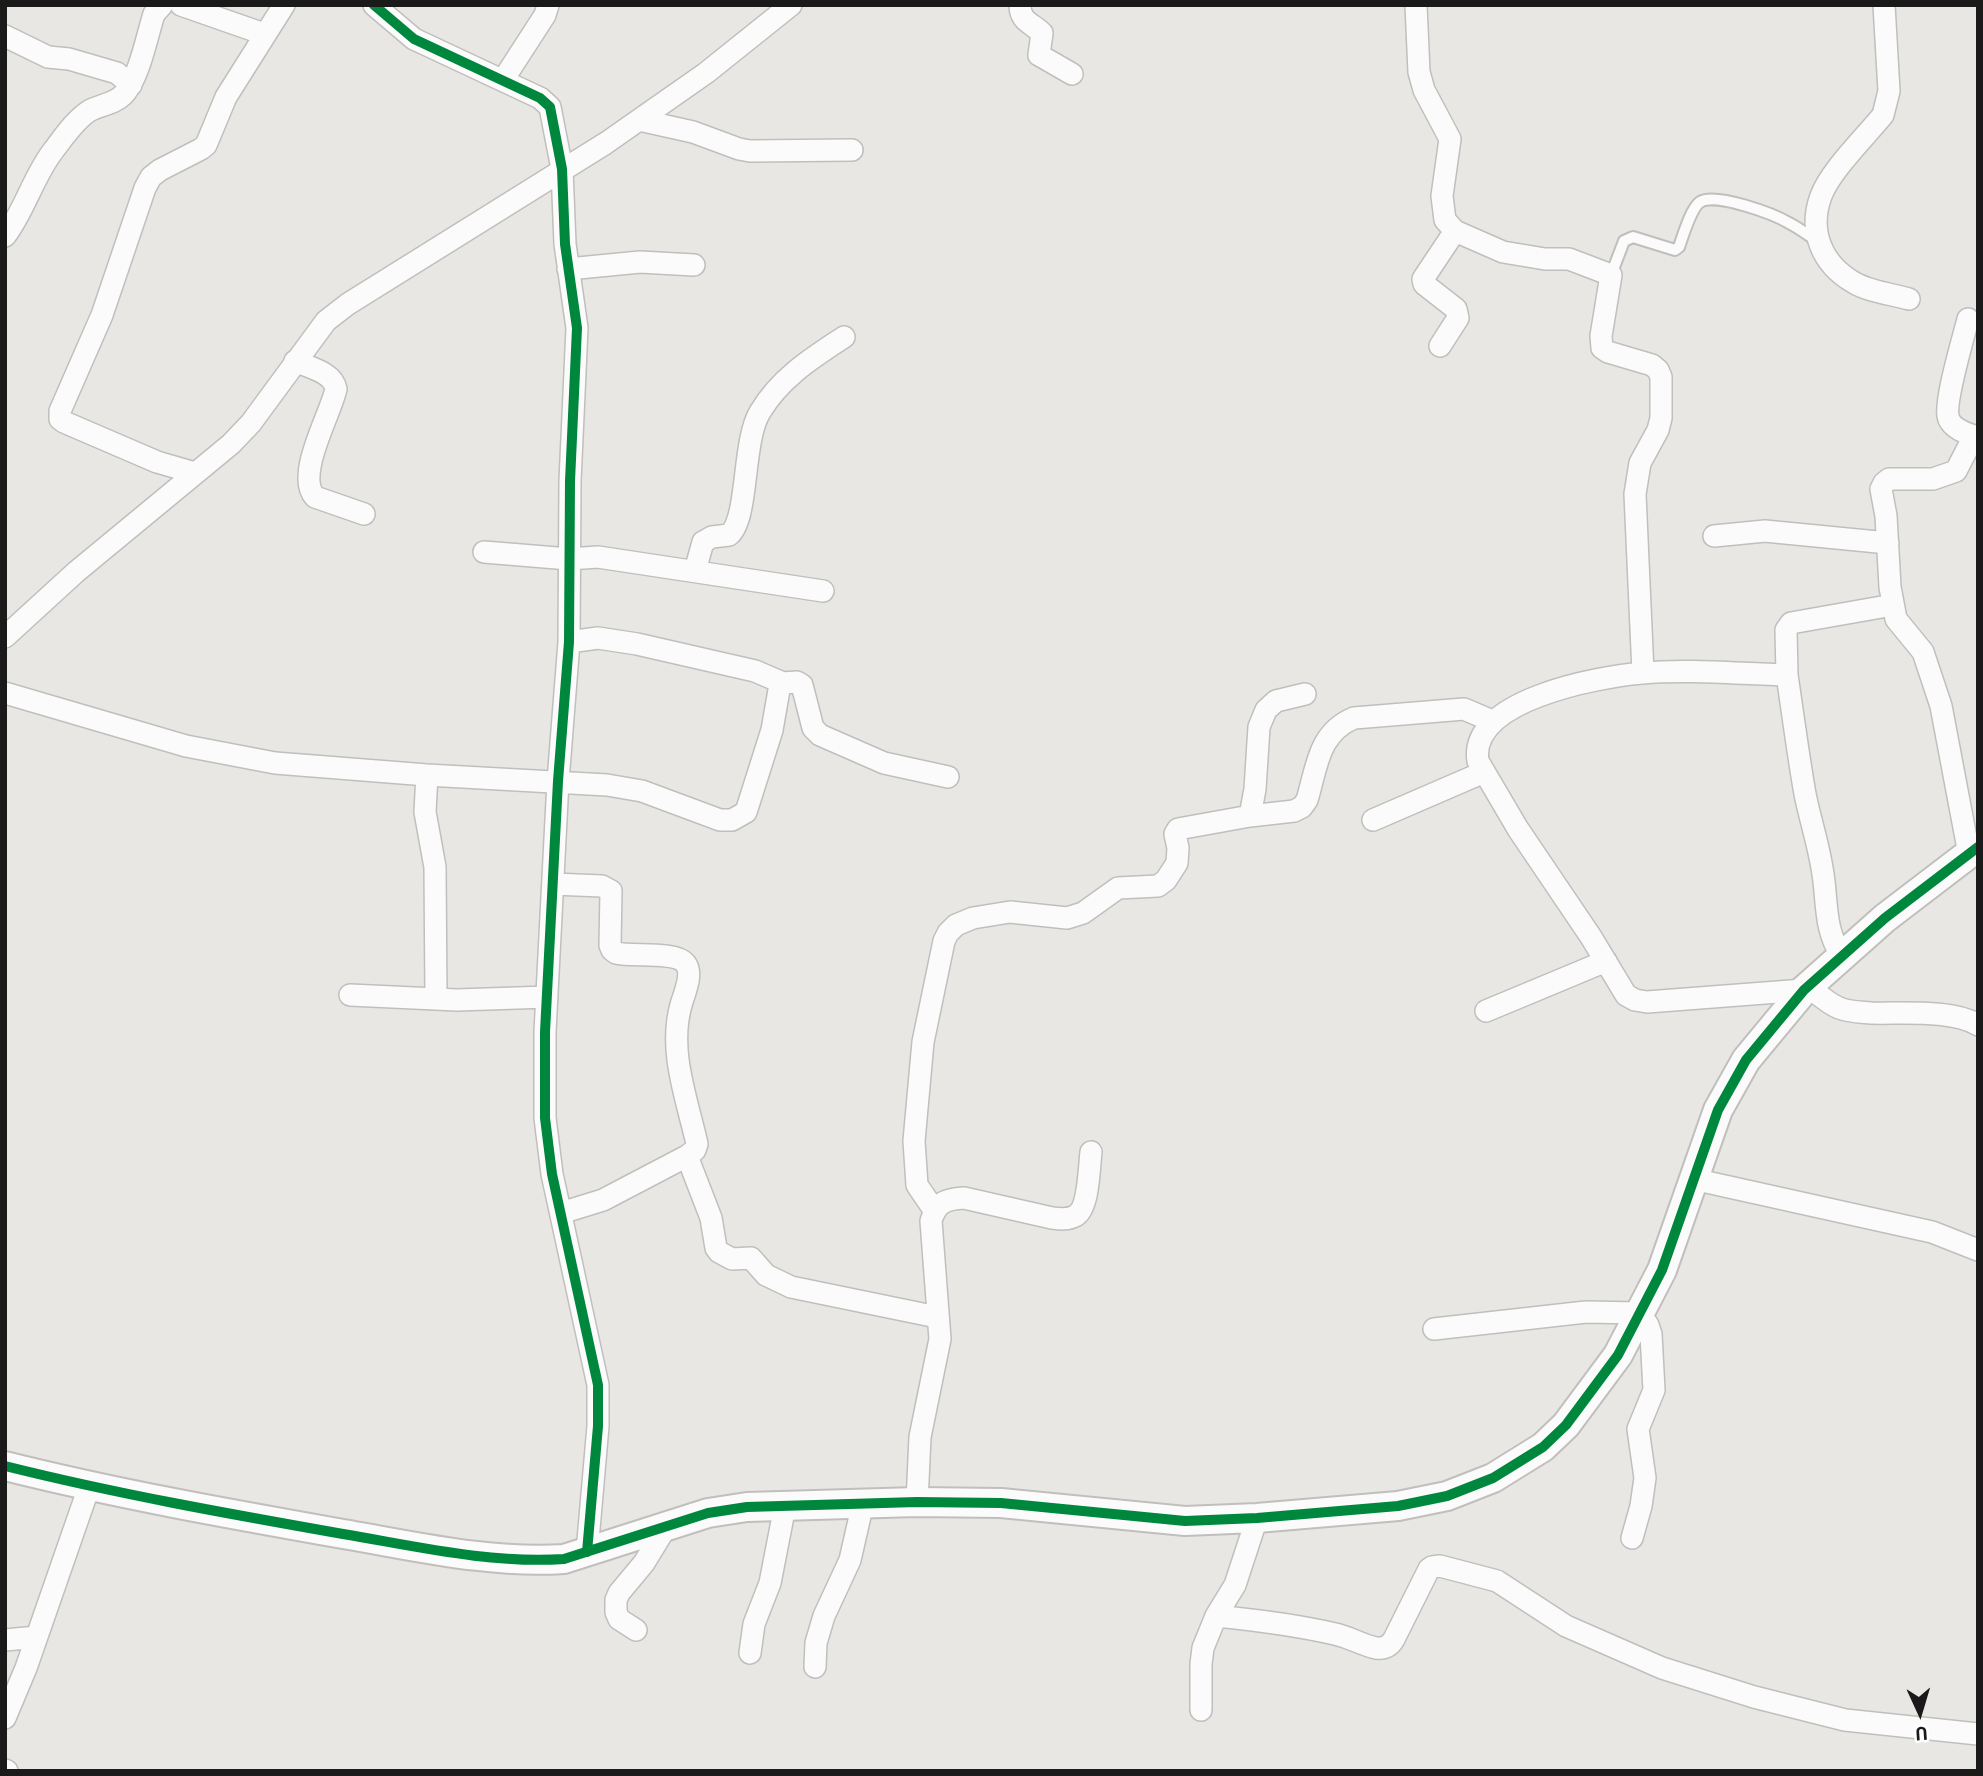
<!DOCTYPE html>
<style>
body{margin:0}
#map{position:relative;width:1983px;height:1776px;overflow:hidden;background:#e9e7e3;font-family:Barlow,sans-serif}
canvas{display:block}
.frame{position:absolute;inset:0;border:7px solid #1a1a1a;pointer-events:none}
.north{position:absolute;left:1885px;top:1678px;width:70px;height:70px;-webkit-text-stroke:5px #fff;paint-order:stroke;rotate:176deg;font-size:19px;font-weight:700;line-height:28px;text-align:center;color:#1a1a1a}
.north::after{content:'';display:block;margin:auto;width:24px;height:32px;background:#1a1a1a;clip-path:polygon(50% 0,100% 100%,50% 72%,0 100%)}
</style>
<div id="map">
<canvas width="1983" height="1776"></canvas>
<div class="frame"></div>
<div class="north">U</div>
</div>
<script>
const ctx = document.querySelector('canvas').getContext('2d');
ctx.lineJoin = 'round';
function trace(path, color, width, dash) { ctx.strokeStyle = color; ctx.lineWidth = width; ctx.lineCap = dash ? 'butt' : 'round'; ctx.setLineDash(dash || []); ctx.stroke(path); }
const service = new Path2D(`
 M1611 275 1624 241 1633 237 1675 250 1679 247C1683 236 1691 208 1700 202 1715 192 1774 214 1789 223 1799 228 1808 235 1817 241`);
const minor = new Path2D(`
 M181 5 264 34
 M374 5 414 39 540 98 550 107 562 169 565 244 577 328 570 481 569 642 558 781 545 1032V1118L552 1174 598 1385V1426L587 1552
 M1020 5C1020 22 1032 23 1042 33L1039 55 1072 74
 M1416 5 1419 72 1424 90 1450 139 1442 196 1445 220 1455 231 1503 252 1545 259H1569L1611 275 1601 336 1602 348 1608 352 1652 365 1658 370 1661 377V418L1658 430 1640 463 1635 494 1643 673
 M1884 5 1889 91 1883 115C1866 136 1830 171 1821 196 1808 231 1822 264 1853 282 1869 292 1892 294 1909 299
 M5 36 48 57 69 59 117 73 131 85
 M503 80 545 15 548 5
 M639 120 693 132 739 149 750 151 852 150
 M5 236C24 212 33 177 53 151 63 138 75 120 89 111 100 105 114 104 123 95 139 79 147 36 154 14L162 5
 M568 269 640 262 694 265
 M1968 319C1963 339 1945 399 1948 416 1950 428 1967 434 1978 437
 M1440 346 1458 318 1456 309 1424 284 1423 279 1455 231
 M295 361C310 368 333 372 336 389 330 416 295 475 315 497L364 514
 M195 473 157 462 64 422 60 419V411L102 315 145 188 151 177 160 170 201 149 206 145 226 97 284 5
 M1714 536 1765 531 1888 543
 M484 552 569 559 598 557 823 591
 M695 571 703 542 712 537 729 535C749 519 742 441 760 412 780 378 812 358 844 337
 M5 637 76 572 231 444 251 423 326 321 348 304 606 143 706 73 791 5
 M569 642 598 638 637 644 755 671 783 683
 M1787 675 1786 630 1791 623 1893 605
 M5 693 186 746 275 763 427 775 607 785 642 791 720 820H732L746 812 772 730 779 690 783 683 797 682 802 685 813 728 820 735 884 763 948 777
 M427 775 425 812 435 867 436 999
 M1250 816 1255 789 1259 727 1266 710 1276 701 1305 694
 M1373 820 1484 772
 M1969 854 1941 706 1923 652 1896 619 1890 587 1886 516 1881 489 1884 483 1889 479H1933L1956 471 1974 436
 M553 884 602 886 611 891 610 945 612 950 616 953C632 957 675 951 685 963 694 973 684 994 681 1005 668 1051 687 1099 697 1144L695 1150 687 1156 603 1200 561 1213
 M1808 986C1818 994 1827 1003 1839 1008 1849 1012 1860 1012 1871 1013 1900 1014 1953 1009 1978 1025
 M1804 990 1647 1002 1635 1000 1626 995 1591 937 1518 829 1478 761C1468 700 1598 677 1642 673 1690 669 1739 674 1787 675 1793 715 1798 754 1805 794 1810 819 1818 843 1822 868 1828 899 1823 929 1842 956
 M350 995 457 1000 547 997
 M1486 1011 1606 961
 M687 1156 711 1218 716 1248 719 1252 732 1259 751 1258 766 1275 791 1287 937 1317
 M1693 1179 1932 1232 1978 1250
 M934 1210 917 1185 914 1141 923 1042 944 941 948 933 956 925 973 918 1010 912 1067 918 1083 913 1118 888 1158 886 1166 880 1177 863 1178 848 1175 834 1178 829 1250 816 1294 811 1302 807 1307 800C1317 767 1318 733 1354 718L1464 709 1492 721
 M1434 1329 1586 1312 1639 1313 1648 1325 1651 1334 1654 1390 1638 1429 1645 1478 1641 1506 1632 1538
 M917 1502 920 1437 940 1339 931 1221C936 1203 945 1199 964 1198L1052 1218C1060 1219 1068 1220 1075 1216 1089 1209 1089 1168 1091 1152
 M1216 1616C1256 1620 1296 1625 1335 1634 1349 1637 1362 1645 1376 1648 1384 1649 1390 1646 1394 1639L1429 1569 1432 1567 1440 1566 1497 1581 1566 1626 1662 1668 1754 1697 1845 1720 1978 1734
 M636 1630 619 1619 616 1612V1600L619 1593 644 1563 666 1527
 M5 1640 37 1637
 M750 1653 754 1624 770 1583 785 1506
 M815 1667 816 1643 824 1616 850 1560 863 1503
 M1201 1710V1664L1203 1648 1216 1616 1235 1585 1257 1518
 M5 1718 26 1668 89 1487
 M5 1770 7 1771`);
const tertiary = new Path2D(`
 M5 1466C117 1494 230 1514 343 1534 415 1546 490 1564 564 1559L708 1513 747 1507 917 1502 1001 1503 1185 1521 1257 1518 1398 1506 1447 1496 1493 1478 1543 1447 1566 1425 1618 1355 1662 1270 1718 1110 1746 1060 1804 990 1885 918 1978 847`);
const cycleway = new Path2D(`
 M374 5 414 39 540 98 550 107 562 169 565 244 577 328 570 481 569 642 558 781 545 1032V1118L552 1174 598 1385V1426L587 1552
 M5 1466C117 1494 230 1514 343 1534 415 1546 490 1564 564 1559L708 1513 747 1507 917 1502 1001 1503 1185 1521 1257 1518 1398 1506 1447 1496 1493 1478 1543 1447 1566 1425 1618 1355 1662 1270 1718 1110 1746 1060 1804 990 1885 918 1978 847`);
trace(service, '#c0bfbd', 14);
trace(minor, '#c0bfbd', 24);
trace(tertiary, '#c0bfbd', 32);
trace(service, '#fcfbfb', 10);
trace(minor, '#fcfbfb', 21);
trace(tertiary, '#fcfbfb', 28);
trace(cycleway, '#00873e', 10);
</script>
